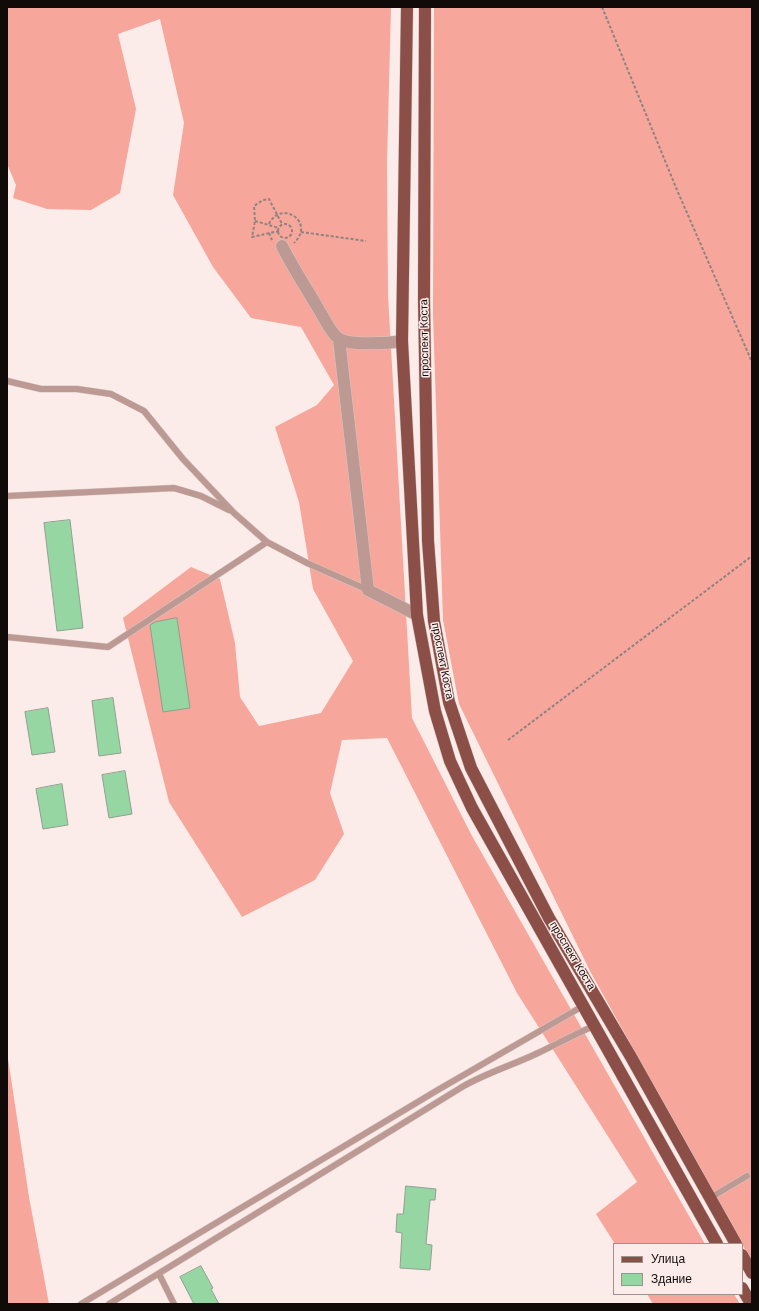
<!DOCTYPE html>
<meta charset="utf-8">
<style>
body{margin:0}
#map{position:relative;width:759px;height:1311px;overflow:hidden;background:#fcece9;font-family:"DM Sans",sans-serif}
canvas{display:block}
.frame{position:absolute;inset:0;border:8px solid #100a09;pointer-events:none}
.legend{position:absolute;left:613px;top:1243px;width:130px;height:52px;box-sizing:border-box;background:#fcece9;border:1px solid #9e928f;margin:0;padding:5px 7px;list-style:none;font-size:12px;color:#100a09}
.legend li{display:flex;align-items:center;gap:8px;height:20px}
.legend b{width:20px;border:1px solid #9e928f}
</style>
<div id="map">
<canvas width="759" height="1311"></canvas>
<div class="frame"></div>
<ul class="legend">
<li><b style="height:5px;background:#8c4f48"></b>Улица</li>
<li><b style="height:11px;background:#96d6a2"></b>Здание</li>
</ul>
</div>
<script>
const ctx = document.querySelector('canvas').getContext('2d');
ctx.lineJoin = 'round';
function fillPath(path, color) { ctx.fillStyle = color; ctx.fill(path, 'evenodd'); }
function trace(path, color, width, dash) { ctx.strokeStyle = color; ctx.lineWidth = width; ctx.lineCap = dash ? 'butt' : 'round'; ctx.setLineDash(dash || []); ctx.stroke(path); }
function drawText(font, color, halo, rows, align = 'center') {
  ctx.font = font + ' "DM Sans",sans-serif'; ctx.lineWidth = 3; ctx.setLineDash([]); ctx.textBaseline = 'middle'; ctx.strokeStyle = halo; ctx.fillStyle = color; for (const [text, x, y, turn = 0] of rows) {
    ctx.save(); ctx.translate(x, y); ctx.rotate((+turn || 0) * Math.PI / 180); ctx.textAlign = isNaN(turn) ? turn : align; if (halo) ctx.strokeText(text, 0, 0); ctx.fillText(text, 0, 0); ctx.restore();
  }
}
const forest = new Path2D(`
 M7 7H391L387 163 388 295 412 718 472 836 705 1244H615L596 1214 637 1182 517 993 387 738 342 740 330 793 344 834 315 880 242 917 169 802 123 618 191 567 220 579 235 643 240 697 259 726 321 713 353 661 313 589 299 502 275 427 317 405 334 385 301 327 251 318 213 267 173 195 184 123 160 19 118 34 136 109 120 193 91 210 47 209 13 198 16 185 7 164Z
 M434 7H752V1262L591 973 459 704 443 620 433 315Z
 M7 1052 29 1197 49 1304H7Z
 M647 1294H734L740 1304H653Z`);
const building = new Path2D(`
 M70 520 83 628 57 631 44 523Z
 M177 618 190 708 163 712 150 625 155 622Z
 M113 698 121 753 99 756 92 701Z
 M48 708 55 752 32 755 25 712Z
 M125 771 132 814 109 818 102 775Z
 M62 784 68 825 43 829 36 789Z
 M406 1186 436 1189 435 1200H430L426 1244 432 1245 430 1270 400 1268 402 1233 396 1232 397 1214H403Z
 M201 1266 213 1288 211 1289 219 1304H194L180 1277Z`);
const path = new Path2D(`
 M602 7 677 190 752 362
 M255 221 279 228
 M269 224C281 199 316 222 294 243
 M278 231a7 7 0 1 1 14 0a7 7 0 1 1-14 0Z
 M279 231 252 237 255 221 254 206 263 200 269 199 282 224
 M301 232 366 241
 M269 233 272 240
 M508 740 752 556`);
const lane = new Path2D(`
 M7 381 41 389H77L111 394 144 411 183 459 234 513 267 542 307 563 368 590
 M7 496 174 488 201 496 229 510
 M7 637 108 647 267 542
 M710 1198 747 1176
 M159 1274 174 1304
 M81 1304 436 1091 583 1006
 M109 1304 462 1087C486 1073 513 1065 538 1053 557 1044 575 1034 594 1026`);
const street = new Path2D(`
 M282 246C293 268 307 289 319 310 325 319 330 332 338 338 348 346 390 343 402 341
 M339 339 368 590 417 615`);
const primary = new Path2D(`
 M407 7 402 341 417 615 435 711 450 761 472 808 717 1244
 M425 7 424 299 428 541 434 621 449 702 471 768 549 918 631 1057 736 1244
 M742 1255 752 1273
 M742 1288 751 1304`);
const streetNames = [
 ["проспект Коста",425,338,-91],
 ["проспект Коста",442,661,79],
 ["проспект Коста",572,956,59]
];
fillPath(forest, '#f6a69a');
fillPath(building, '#96d6a2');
trace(building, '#919f93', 1);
trace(lane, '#d6c8c5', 7);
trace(street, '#d6c8c5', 13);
trace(primary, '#d6c8c5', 13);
trace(path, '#8f8381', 2, [3, 2]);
trace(lane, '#bc9993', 6);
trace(street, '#bc9993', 12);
trace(primary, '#8c4f48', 12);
drawText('11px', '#100a09', '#fcece9', streetNames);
</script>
